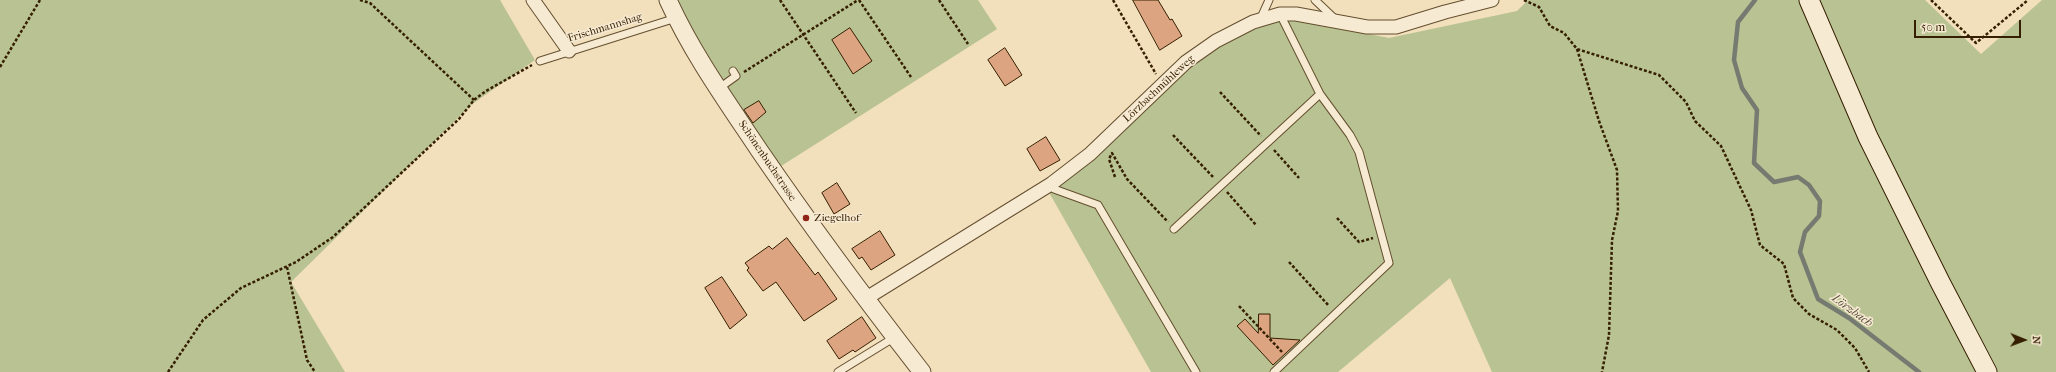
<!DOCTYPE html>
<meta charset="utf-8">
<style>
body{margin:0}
#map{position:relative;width:2056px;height:372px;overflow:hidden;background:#f2dfbc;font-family:"IM FELL French Canon",serif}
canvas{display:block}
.north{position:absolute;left:2004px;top:320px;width:40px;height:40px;-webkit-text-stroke:3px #f7ead3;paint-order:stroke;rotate:91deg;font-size:11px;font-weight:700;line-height:16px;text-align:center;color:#351f00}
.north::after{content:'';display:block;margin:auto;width:14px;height:18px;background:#351f00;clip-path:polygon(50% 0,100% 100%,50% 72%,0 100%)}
.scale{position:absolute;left:1914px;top:20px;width:107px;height:18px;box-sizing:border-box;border:2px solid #351f00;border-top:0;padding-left:5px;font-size:12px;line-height:14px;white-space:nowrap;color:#351f00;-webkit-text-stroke:3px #f7ead3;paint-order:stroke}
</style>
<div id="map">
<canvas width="2056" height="372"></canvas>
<div class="north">N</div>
<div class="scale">50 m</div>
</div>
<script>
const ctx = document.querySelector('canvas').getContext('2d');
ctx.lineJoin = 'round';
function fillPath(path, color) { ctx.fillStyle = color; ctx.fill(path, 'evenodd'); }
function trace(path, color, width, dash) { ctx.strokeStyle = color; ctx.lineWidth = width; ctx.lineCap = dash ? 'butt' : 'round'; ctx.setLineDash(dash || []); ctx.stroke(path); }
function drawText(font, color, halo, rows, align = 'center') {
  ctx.font = font + ' "IM FELL French Canon",serif'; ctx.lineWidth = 3; ctx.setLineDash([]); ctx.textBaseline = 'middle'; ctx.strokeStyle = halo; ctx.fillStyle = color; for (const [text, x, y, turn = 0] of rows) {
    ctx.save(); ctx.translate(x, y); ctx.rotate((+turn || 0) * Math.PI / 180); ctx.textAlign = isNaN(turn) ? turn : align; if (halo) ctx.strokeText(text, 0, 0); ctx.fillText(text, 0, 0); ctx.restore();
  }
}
const green = new Path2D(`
 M0 0H500L535 60 471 105 291 282 345 372H0Z
 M673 0H978L997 29 778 168 674 13Z
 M1528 0H1925L1981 54 2042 0H2056V372H1492L1450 278 1338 372H1151L1046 187 1203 53 1278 16 1389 38 1517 11Z`);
const stream = new Path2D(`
 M1755 0 1738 22 1734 60 1742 88 1757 110 1754 163 1774 182 1798 177 1809 185 1820 201 1819 216 1805 232 1800 252 1818 299 1849 318 1919 372`);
const building = new Path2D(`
 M1133 0H1158L1170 20 1172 19 1182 36 1160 50Z
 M850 28 872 61 853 74 832 40Z
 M1005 48 1022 75 1005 86 988 60Z
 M759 101 766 112 753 123 744 110Z
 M1046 137 1060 160 1040 171 1027 149Z
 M837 183 850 204 834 214 822 193Z
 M880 231 895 255 871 270 862 257 859 259 852 249Z
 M787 238 815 275 818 272 837 299 804 321 776 282 763 291 747 270 749 268 745 263 769 246 772 249Z
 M722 277 747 315 730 329 705 288Z
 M1259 314H1270V338L1300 340 1273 365 1237 326 1245 319 1258 333Z
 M862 317 876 338 855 352 853 350 839 359 827 341Z`);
const path = new Path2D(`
 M360 0 370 3 474 100
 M780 0 856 113
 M859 0 911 77
 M939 0 968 44
 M1113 0 1156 74
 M1524 0 1539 7 1550 26 1564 33 1577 49 1659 75 1686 102 1695 121 1721 146 1751 210 1760 245 1784 264 1793 298 1809 314 1837 330 1855 348 1869 372
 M1931 0 1976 43 2028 0
 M1577 49 1599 121 1617 170 1618 211 1612 240 1609 335 1602 372
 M0 67 40 0
 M744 72 858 0
 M1220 92 1261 136
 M1173 135 1214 178
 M1274 150 1299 178
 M1115 177 1109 159 1112 153 1127 179 1168 222
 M1227 192 1256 225
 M1337 218 1359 242 1373 238
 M1289 262 1329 306
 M287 267 307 360 315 372
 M1239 306 1282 352
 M168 372 203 320 241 288 296 262 333 237 459 119 474 100 486 91 532 65`);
const service = new Path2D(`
 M1315 0 1335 19
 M1260 20 1269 0
 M540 61 676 18
 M718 89 736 76 733 71
 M1051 184 1054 189 1098 205 1196 372
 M1174 229 1320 94
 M838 372 895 337
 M1274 372 1389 263 1359 152 1350 135 1320 94 1280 14`);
const minor = new Path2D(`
 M533 0 569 51
 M865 299 1051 184 1090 154 1186 62 1216 41 1253 22 1280 14H1296L1367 27H1396L1445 12 1492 0`);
const tertiary = new Path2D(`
 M668 0C692 53 727 102 759 150 811 226 866 300 922 372`);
const secondary = new Path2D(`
 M1809 0 1868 137 1940 282 1987 372`);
const markers = [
 [806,218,4,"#8f2418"]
];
const streetNames = [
 ["Frischmannshag",605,28,-17],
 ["Lörzbachmühleweg",1159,89,-43],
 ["Schönenbuchstrasse",767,161,56]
];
const poiNames = [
 ["Ziegelhof",814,218]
];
const waterNames = [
 ["Lörzbach",1852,311,36]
];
fillPath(green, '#b8c292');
trace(stream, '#767b71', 4.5);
fillPath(building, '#dca481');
trace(building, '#351f00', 1);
trace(service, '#644f2f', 9);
trace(minor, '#644f2f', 15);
trace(tertiary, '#644f2f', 19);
trace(secondary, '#351f00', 21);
trace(path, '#351f00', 2.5, [3, 2]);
trace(service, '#f7ead3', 7);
trace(minor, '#f7ead3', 13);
trace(tertiary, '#f7ead3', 17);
trace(secondary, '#f7ead3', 19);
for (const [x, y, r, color] of markers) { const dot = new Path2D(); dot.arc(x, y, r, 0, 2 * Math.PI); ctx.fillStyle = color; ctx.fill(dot); trace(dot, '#f7ead3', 1.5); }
drawText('11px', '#351f00', '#f7ead3', streetNames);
drawText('11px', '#351f00', '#f7ead3', poiNames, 'left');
drawText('italic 12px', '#554d38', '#f7ead3', waterNames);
</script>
